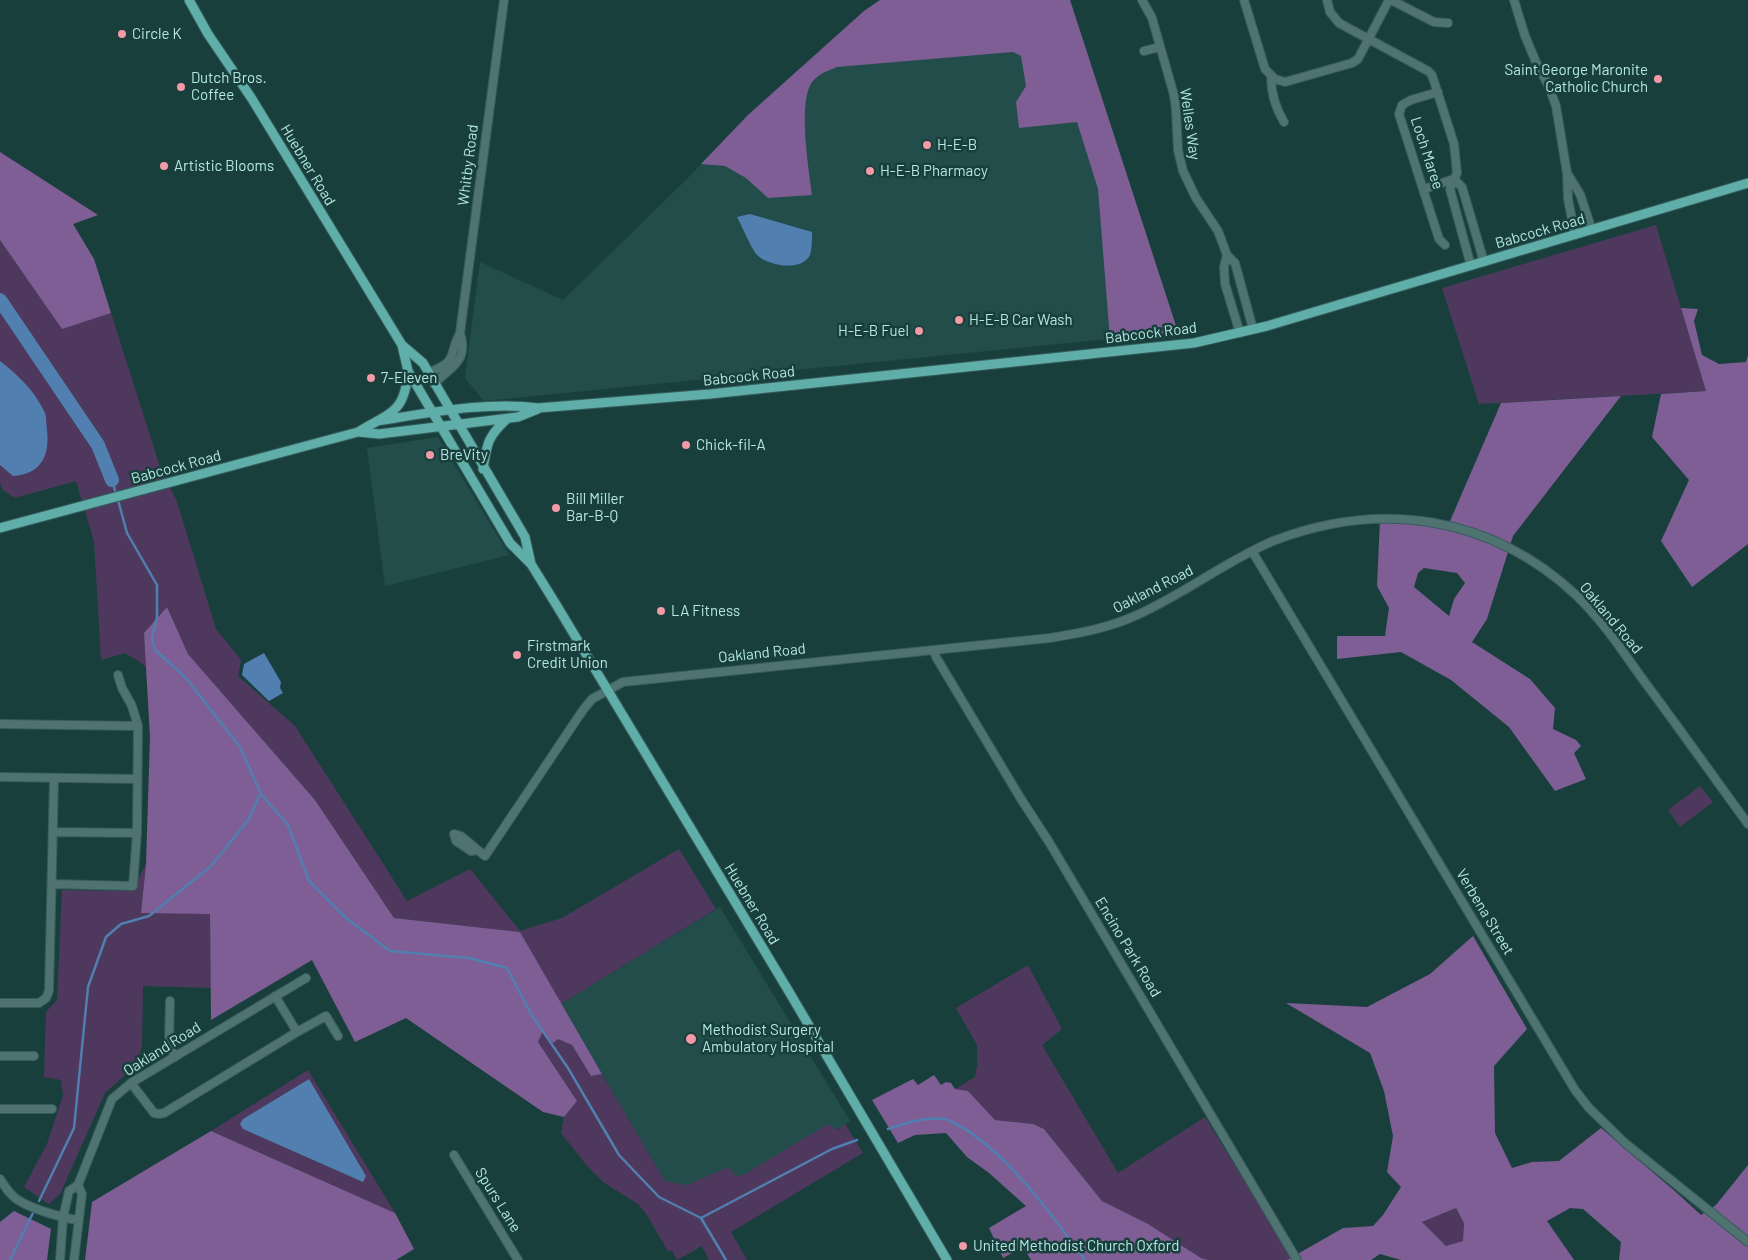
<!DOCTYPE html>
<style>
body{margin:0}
canvas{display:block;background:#193f3d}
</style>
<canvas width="1748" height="1260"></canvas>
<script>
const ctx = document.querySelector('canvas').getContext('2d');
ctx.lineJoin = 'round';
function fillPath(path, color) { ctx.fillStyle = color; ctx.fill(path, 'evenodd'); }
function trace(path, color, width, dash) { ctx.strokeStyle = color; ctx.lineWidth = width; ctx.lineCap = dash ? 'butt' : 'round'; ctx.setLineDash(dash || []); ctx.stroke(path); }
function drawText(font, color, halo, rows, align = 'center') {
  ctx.font = font + ' Barlow,sans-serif'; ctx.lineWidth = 5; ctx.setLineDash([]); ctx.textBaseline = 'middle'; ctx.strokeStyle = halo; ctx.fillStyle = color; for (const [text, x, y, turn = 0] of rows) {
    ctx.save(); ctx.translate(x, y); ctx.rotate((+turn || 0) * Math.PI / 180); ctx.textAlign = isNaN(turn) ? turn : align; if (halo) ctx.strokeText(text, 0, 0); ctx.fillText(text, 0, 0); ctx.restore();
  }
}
const built = new Path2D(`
 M880 0H1070L1178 332 484 401 465 378 480 262 563 300 689 177 748 115 864 11Z
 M438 437 509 555 385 586 367 448Z
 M720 907 850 1121 744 1186 718 1196 665 1181 561 1004Z`);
const green = new Path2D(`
 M1656 225 1706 391 1479 404 1442 288Z
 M0 240 62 328 111 313 159 464 177 502 216 629 241 660 238 676 295 726 407 901 470 869 520 931 562 918 679 849 716 909 561 1004 520 932 394 918 315 800 188 654 167 607 144 633 146 667 137 660 124 653 101 660 94 541 76 481 15 498 3 490 0 483Z
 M1700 786 1713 802 1680 827 1668 810Z
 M146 864 141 913H210L211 988 143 986 142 1046 138 1059 126 1064 125 1075 105 1093 60 1194 49 1204 24 1187 47 1144 63 1096 61 1080 44 1077 46 1012 57 1000 62 890 132 891Z
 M1028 965 1062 1029 1042 1045 1118 1173 1205 1117 1291 1257 1287 1260H1208L1201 1258 1148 1224 1102 1201 1044 1129 1033 1124 995 1120 968 1091 955 1089 975 1077 977 1066V1045L956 1008Z
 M543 1031 572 1045 591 1076 602 1074 665 1181 687 1185 728 1167 736 1176 743 1175 828 1124 837 1130 845 1124 863 1153 731 1232 747 1260H709L702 1246 677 1260 672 1251H668L645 1212 638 1204 603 1182 588 1167 561 1133 564 1117 577 1101 538 1042Z
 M308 1070 395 1213 211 1131Z
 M1456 1208 1464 1223 1463 1242 1446 1246 1422 1222Z`);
const forest = new Path2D(`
 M880 0H1070L1178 332 1110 339 1098 189 1077 122 1019 128 1016 102 1026 86 1021 56 1013 52 837 67C828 71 820 73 813 81 797 99 809 170 812 195L768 198 746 178 725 166 701 164 748 115 864 11Z
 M0 152 98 215 73 224 94 259 111 313 62 329 0 240Z
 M1681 308 1698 309 1694 321 1702 355 1719 364 1746 362 1748 355V544L1692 587 1661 541 1689 480 1652 437 1661 394 1706 391Z
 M1621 396 1513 536 1487 619 1472 642 1530 679 1555 708 1553 729 1576 740 1581 746 1574 753 1586 779 1555 791 1509 727 1451 680 1401 652 1337 659V636H1385L1389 608 1377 586 1380 520 1447 528 1501 403ZM1424 568 1457 573 1465 583 1454 599 1449 616 1414 587 1418 573Z
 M167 607 188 654 315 800 394 918 520 932 602 1074 591 1076 572 1045 558 1039 553 1043 543 1031 538 1042 577 1101 564 1117 543 1112 406 1018 355 1042 312 960 211 1020 210 914 141 913 146 864 150 737 144 633Z
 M1473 936 1527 1029 1494 1066 1495 1133 1512 1168 1532 1162 1559 1161 1601 1128 1677 1193 1701 1215 1716 1205 1748 1165V1260H1619L1621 1242 1583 1209 1570 1208 1547 1221 1574 1260H1401L1380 1254 1371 1260H1287L1343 1228 1373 1226 1383 1215 1401 1187 1387 1172 1393 1136 1384 1091 1370 1053 1286 1003 1367 1007 1430 974ZM1456 1208 1464 1223 1463 1241 1446 1246 1422 1222Z
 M934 1075 941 1085 946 1082 951 1083 955 1089 968 1091 995 1120 1033 1124 1044 1129 1102 1201 1148 1224 1201 1258 1208 1260H1031L1023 1247 1003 1258 989 1228 1026 1206 989 1173 967 1157 946 1133 915 1135 898 1143 872 1100 913 1079 918 1085Z
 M211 1131 395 1213 414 1249 396 1260H85L92 1202Z
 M14 1211 51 1229 47 1260H0V1222Z`);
const water = new Path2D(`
 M750 214 812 232C812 239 812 249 810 255 802 272 768 266 757 255 751 248 742 226 737 217Z
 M0 361C18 375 34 390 44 411 47 416 46 424 47 430 50 456 41 474 13 476L0 465Z
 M264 653 281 682 280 688 283 693 269 701 242 675 244 664Z
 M309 1079 366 1176 363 1182 243 1129 240 1124 243 1119Z`);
const stream = new Path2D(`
 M112 480 116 494
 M118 500 127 533 157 585V617L152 638 155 650 185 677 240 747 261 794 288 825 309 881 346 918 390 951 469 958 507 968 531 1014 568 1068 619 1155 659 1197 701 1218 832 1149 857 1140
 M888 1129C906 1123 924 1117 944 1119 947 1119 951 1121 954 1123 1002 1146 1054 1217 1085 1260
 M39 1201 74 1128 88 987 106 937 121 924 149 916 211 866 249 819 260 794
 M701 1218 726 1260
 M10 1260 33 1213`);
const river = new Path2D(`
 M0 300 98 445 112 480`);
const minor = new Path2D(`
 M1142 0 1152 18 1174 95 1176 110 1178 150 1183 171 1196 198 1218 231 1227 255 1235 263 1253 329
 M1244 0 1265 69 1275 79 1285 82 1352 63 1358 59 1389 0
 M1327 0 1330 12 1339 23 1428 71 1432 75 1454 144 1457 173 1450 189 1471 266
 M1391 0 1434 22 1448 23
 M1514 0 1525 36 1536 62 1549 87 1556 106 1567 173
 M1144 51 1160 47
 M1271 76C1271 92 1276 109 1284 122
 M1438 92 1411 100 1402 105 1399 114 1439 239 1445 245
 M1454 179 1462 187 1484 262
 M1424 189 1454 179
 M1575 235 1568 199 1567 173 1580 194 1592 230
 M1227 255 1224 267 1225 284 1240 333
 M428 373C460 360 447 357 460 333L504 0
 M434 384C451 366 469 362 460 333
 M1252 551 1575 1090 1589 1108 1625 1143 1748 1242
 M934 650 936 657 1021 799 1049 842 1297 1260
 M0 724 138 726
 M0 777 137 779
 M53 832 137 833
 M454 834 461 836 485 856 583 710 592 699 623 682 1050 638C1080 633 1109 628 1137 615 1184 594 1226 561 1273 541 1381 499 1492 516 1577 596 1603 621 1623 652 1644 681 1679 728 1713 776 1748 824
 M454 834 456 841 471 851 477 850
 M52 884 133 886 137 833 138 726 132 706 122 688 118 675
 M170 1001 169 1043 175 1057
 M0 1003H39L46 998 49 991 54 779
 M297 1032 326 1016 338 1036
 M0 1056H34
 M131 1083 154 1113 159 1114 164 1113 297 1032 275 996
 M0 1109H52
 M454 1155 518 1260
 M0 1179C5 1187 10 1195 18 1200 32 1209 62 1218 78 1220
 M60 1260 63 1218 69 1191 78 1185 112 1099 131 1083 306 978
 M74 1260 82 1194 78 1185`);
const major = new Path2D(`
 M189 0 208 34 252 99 402 345 423 363 525 537 531 564
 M402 345 408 371 510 543 531 564 557 606 788 990 947 1260
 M377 421C429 413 487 401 538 408L710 394 1194 343 1267 326 1748 183
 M359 432 379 434 518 417 538 409
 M483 469C487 443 488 436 507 419
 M0 528 358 432C391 412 405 413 408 371`);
const markers = [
 [122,34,5,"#f39aa7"],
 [1658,79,5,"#f39aa7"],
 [181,87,5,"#f39aa7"],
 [927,145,5,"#f39aa7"],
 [164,166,5,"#f39aa7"],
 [870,171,5,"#f39aa7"],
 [959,320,5,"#f39aa7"],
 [919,331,5,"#f39aa7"],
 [371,378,5,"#f39aa7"],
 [686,445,5,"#f39aa7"],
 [430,455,5,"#f39aa7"],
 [556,508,5,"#f39aa7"],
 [661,611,5,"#f39aa7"],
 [517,655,5,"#f39aa7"],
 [691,1039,6,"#f39aa7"],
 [963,1246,5,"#f39aa7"]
];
const poiNames = [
 ["Circle K",132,34],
 ["Saint George Maronite",1648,70,"right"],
 ["Catholic Church",1648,87,"right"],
 ["Dutch Bros.",191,78],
 ["Coffee",191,95],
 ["H-E-B",937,145],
 ["Artistic Blooms",174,166],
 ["H-E-B Pharmacy",880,171],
 ["H-E-B Car Wash",969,320],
 ["H-E-B Fuel",909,331,"right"],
 ["7-Eleven",381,378],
 ["Chick-fil-A",696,445],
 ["BreVity",440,455],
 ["Bill Miller",566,499],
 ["Bar-B-Q",566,516],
 ["LA Fitness",671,611],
 ["Firstmark",527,646],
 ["Credit Union",527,663],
 ["Methodist Surgery",702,1030],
 ["Ambulatory Hospital",702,1047],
 ["United Methodist Church Oxford",973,1246]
];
const streetNames = [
 ["Welles Way",1190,124,82],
 ["Loch Maree",1427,153,72],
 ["Huebner Road",308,165,59],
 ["Whitby Road",468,165,-83],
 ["Babcock Road",1540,231,-16],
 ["Babcock Road",1151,333,-7],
 ["Babcock Road",749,376,-6],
 ["Babcock Road",176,467,-15],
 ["Oakland Road",1153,589,-27],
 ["Oakland Road",1611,618,50],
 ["Oakland Road",762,653,-6],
 ["Huebner Road",752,904,59],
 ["Verbena Street",1485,912,59],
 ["Encino Park Road",1128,947,59],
 ["Oakland Road",162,1049,-32],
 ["Spurs Lane",498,1200,58]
];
fillPath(built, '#224d4a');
fillPath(green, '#4e385d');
fillPath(forest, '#7e5e95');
fillPath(water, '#507fb0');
trace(stream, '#507fb0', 2.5);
trace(river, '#507fb0', 14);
trace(minor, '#355d5b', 10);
trace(major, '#355d5b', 11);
trace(minor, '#4f7371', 8);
trace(major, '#5faea9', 9);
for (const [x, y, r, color] of markers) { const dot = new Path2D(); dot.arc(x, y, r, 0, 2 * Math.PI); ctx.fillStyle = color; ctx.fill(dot); trace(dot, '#193f3d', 2); }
drawText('15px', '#b2e7e2', '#193f3d', poiNames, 'left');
drawText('15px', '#b2e7e2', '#193f3d', streetNames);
</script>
